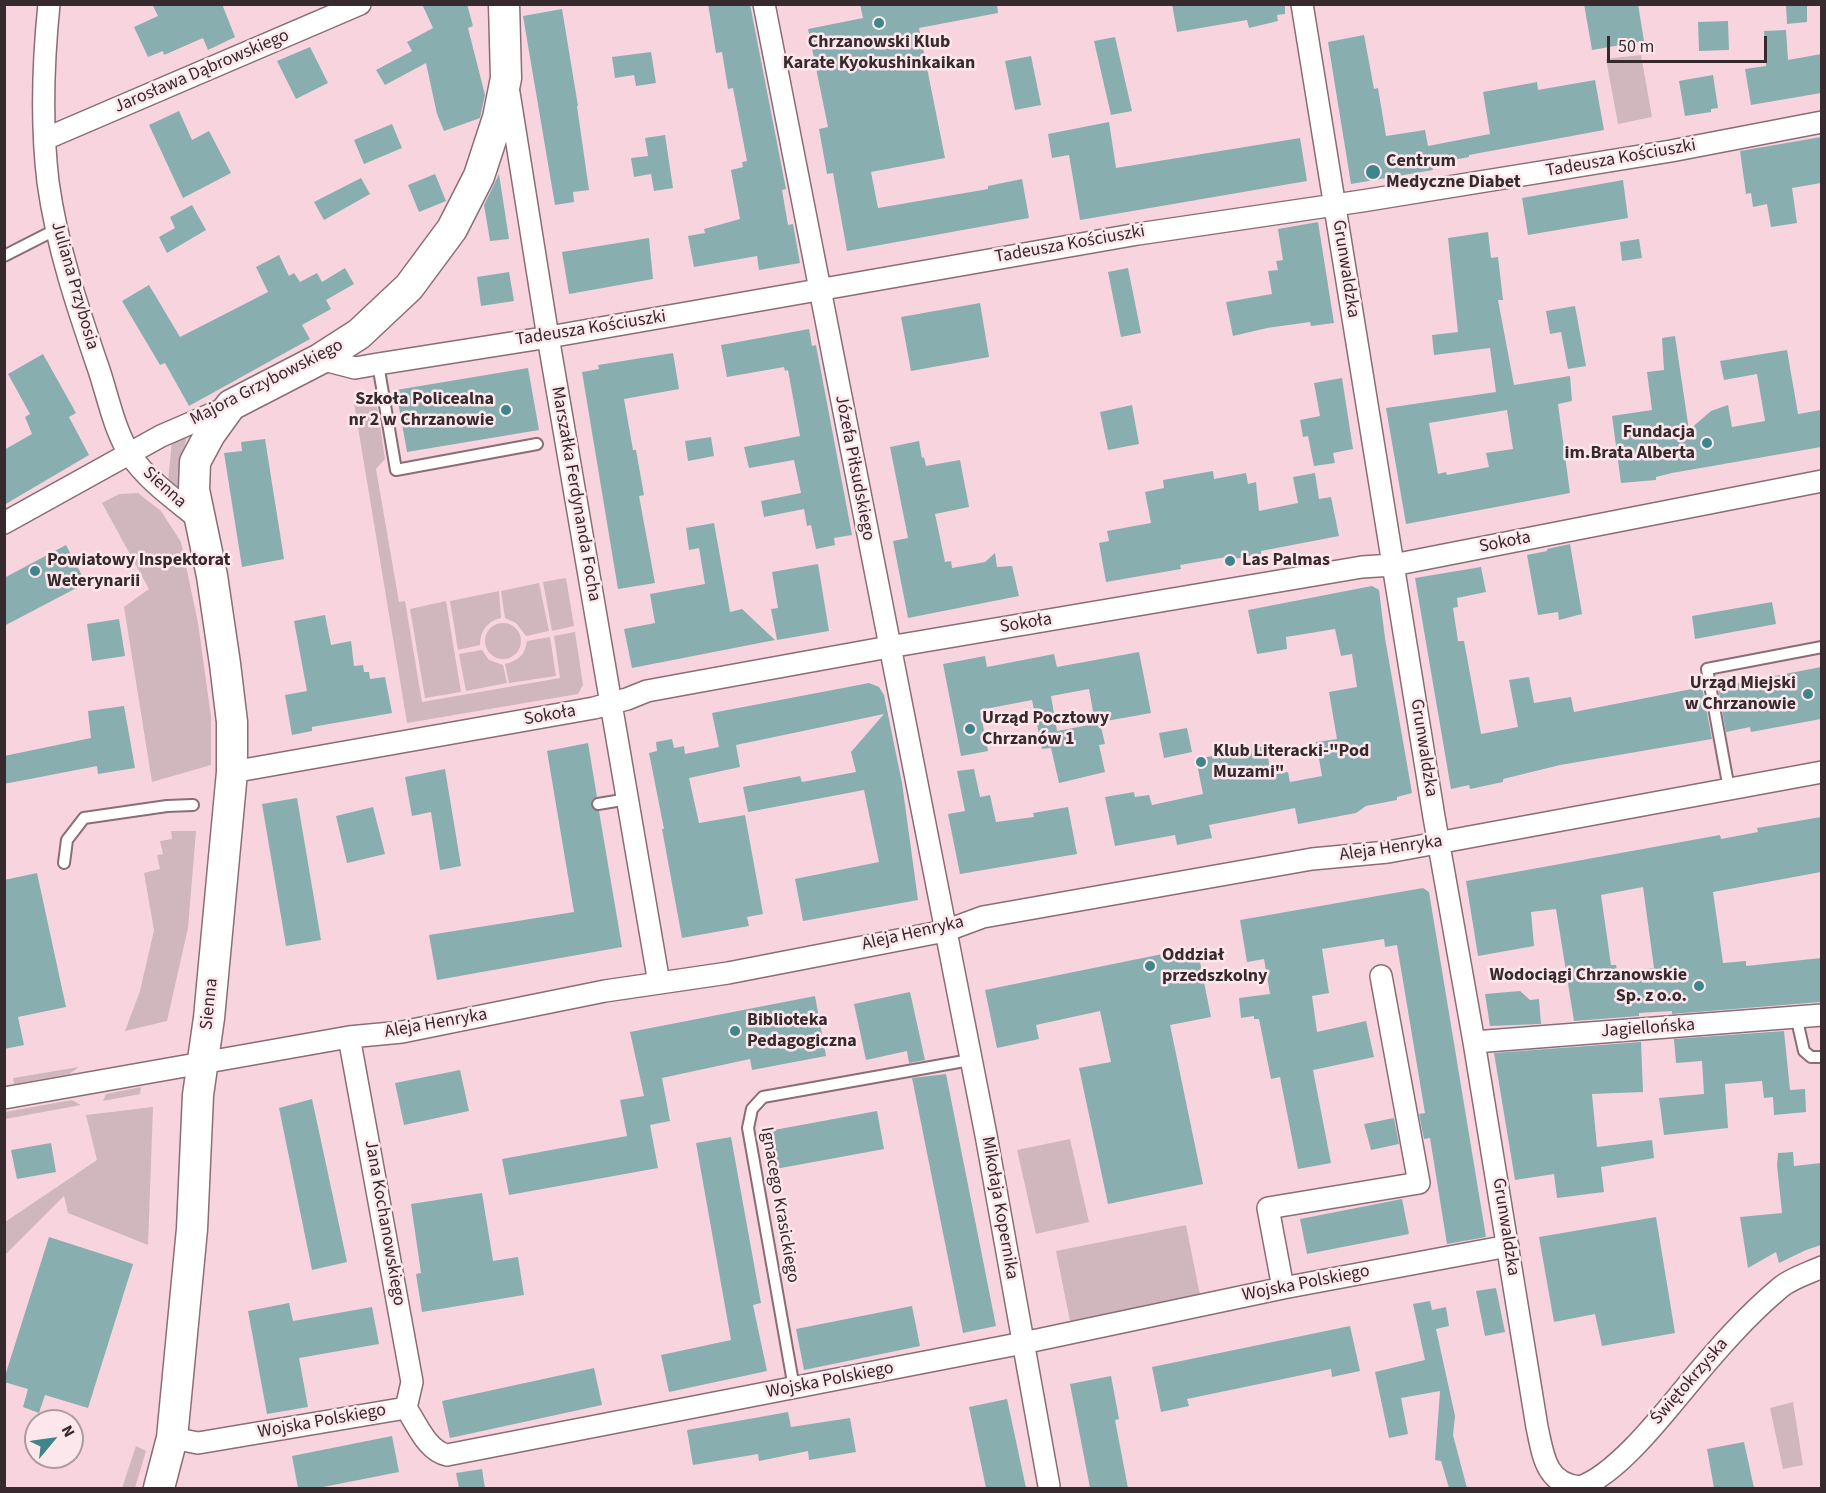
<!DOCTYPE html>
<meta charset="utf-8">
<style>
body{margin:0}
#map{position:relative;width:1826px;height:1493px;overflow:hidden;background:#f8d5de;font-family:"Source Sans 3",sans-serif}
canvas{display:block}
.frame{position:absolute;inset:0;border:6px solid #372a2e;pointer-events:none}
.north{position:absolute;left:24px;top:1409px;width:60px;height:60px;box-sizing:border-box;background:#fce7ec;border:2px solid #ad9ba0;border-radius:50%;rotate:61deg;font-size:16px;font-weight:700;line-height:24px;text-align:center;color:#372a2e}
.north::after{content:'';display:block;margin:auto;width:21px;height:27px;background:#3e8689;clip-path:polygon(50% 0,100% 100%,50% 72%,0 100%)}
.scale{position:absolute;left:1607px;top:36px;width:160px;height:27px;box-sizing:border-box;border:3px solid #372a2e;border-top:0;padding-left:8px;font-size:18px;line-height:21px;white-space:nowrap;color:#372a2e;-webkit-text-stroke:4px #fce7ec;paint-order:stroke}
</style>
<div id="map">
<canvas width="1826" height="1493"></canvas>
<div class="frame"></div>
<div class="north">N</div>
<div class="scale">50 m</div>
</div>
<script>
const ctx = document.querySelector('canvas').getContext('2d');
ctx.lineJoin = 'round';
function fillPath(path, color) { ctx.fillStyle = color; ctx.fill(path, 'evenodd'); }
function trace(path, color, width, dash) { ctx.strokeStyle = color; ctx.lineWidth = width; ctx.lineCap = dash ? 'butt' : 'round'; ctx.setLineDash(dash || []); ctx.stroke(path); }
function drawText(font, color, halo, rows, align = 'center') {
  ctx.font = font + ' "Source Sans 3",sans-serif'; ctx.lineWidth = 5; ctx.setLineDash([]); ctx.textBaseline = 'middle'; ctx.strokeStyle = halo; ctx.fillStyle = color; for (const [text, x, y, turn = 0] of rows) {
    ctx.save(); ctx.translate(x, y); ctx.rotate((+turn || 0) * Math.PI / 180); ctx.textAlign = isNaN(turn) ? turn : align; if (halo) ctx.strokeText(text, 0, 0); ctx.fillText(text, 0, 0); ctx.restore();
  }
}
const green = new Path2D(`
 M1641 55 1652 117 1618 124 1606 59Z
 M376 400 385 459 376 469 399 602 405 601 422 702 560 678 554 636 575 632 583 685 578 694 407 723 354 403Z
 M188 432 181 461V493L168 482 172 441Z
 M138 493 161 511 181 542 198 623 211 717V765L152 782 124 607 149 589 102 503 119 494Z
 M566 578 574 626 552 631 543 582Z
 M539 583 549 631 526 636 516 623 505 618 501 591Z
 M499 591 501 618C487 621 480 631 480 645L458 650 450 601Z
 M446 601 461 692 425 698 410 609Z
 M485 641a18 18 0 1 1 36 0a18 18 0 1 1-36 0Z
 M550 637 556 676 509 683 505 664C518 661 525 655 527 641Z
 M482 650 489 660 503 665 507 683 466 691 459 654Z
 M171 831H196L188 928 167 1021 125 1031 140 991 154 930 144 873 160 869 157 855 163 854 160 841 172 839Z
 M79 1067 69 1074 14 1084 13 1078Z
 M141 1087 140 1094 103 1101 106 1094Z
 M72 1100 81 1105 5 1119V1112Z
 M153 1107 148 1245 68 1213 64 1196 5 1255V1222L97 1160 86 1115Z
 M1070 1139 1089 1222 1036 1234 1017 1150Z
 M1186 1225 1201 1300 1071 1326 1056 1251Z
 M1793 1402 1803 1465 1783 1469 1770 1408Z
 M136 1446 146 1451 135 1488H122Z`);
const building = new Path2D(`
 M152 4H222L235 37 208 50 203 38 164 55 163 51 148 57 134 27 158 16Z
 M422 4H467L473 26 468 28 485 95 480 118 444 131 437 114 426 63 385 85 376 70 412 51 407 42 433 28Z
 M708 4H750L786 189 782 190 788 225 793 224 800 263 759 270 757 256 694 267 688 236 705 233 704 229 740 219 731 170 743 167 742 162 747 161 733 88 728 89 722 52 716 53Z
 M860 4H997L998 13 919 28 945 158 871 172 878 208 988 189V186L1022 179 1029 218 847 251 833 173 827 174 819 129 828 127 808 29 863 18Z
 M1172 4H1285V14L1277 15 1278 21 1249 28 1247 20 1177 32Z
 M1584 4H1638L1644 41 1592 50Z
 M1786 4H1807V22L1787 24Z
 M562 9 578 106H577L589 190 573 192 574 202 555 205 523 16Z
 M1728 21 1729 50 1699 51 1698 22Z
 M1786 30 1788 60 1821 54V93L1751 105 1745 69 1766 66 1764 31Z
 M1364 35 1374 89 1378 88 1386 136 1425 130 1428 146 1490 134 1483 92 1537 82 1538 90 1595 80 1604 130 1469 155V157L1432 164 1433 170 1351 184 1328 42Z
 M1115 37 1132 111 1111 115 1094 41Z
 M310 47 328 83 296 99 277 61Z
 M651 52 656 83 636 86 634 75 615 78 612 57Z
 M1031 56 1041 105 1015 110 1005 61Z
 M1713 75 1718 108 1711 109V112L1685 116 1679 81Z
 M179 111 192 140 209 131 231 173 183 198 149 125Z
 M1109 122 1116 168 1300 138 1307 181 1080 220 1069 155 1052 158 1048 134Z
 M392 124 402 148 364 164 354 140Z
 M665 135 673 188 654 191 651 174 634 177 631 158 648 156 645 138Z
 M1821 137V183L1792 188 1797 223 1771 227 1767 204 1753 207 1751 193 1746 194 1740 151Z
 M435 174 446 201 419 212 408 185Z
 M499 174 509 239 490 241 484 205Z
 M361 178 370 194 324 220 314 202Z
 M1623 180 1628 218 1528 235 1522 198Z
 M192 205 206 230 167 253 159 237 175 228 170 217Z
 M1318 222 1334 323 1311 326 1310 322 1267 328 1233 336 1226 302 1272 294 1268 271 1278 270 1276 261 1283 260 1278 229Z
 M1488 232 1491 258 1498 257 1503 300H1498L1514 385 1570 376 1572 401 1558 404 1570 493 1406 524 1386 408 1496 392 1490 348 1434 355 1432 335 1458 332 1448 238ZM1507 410 1513 449 1486 453 1489 467 1447 475 1446 472 1438 474 1429 423Z
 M649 238 653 279 569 294 562 252Z
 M1639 239 1642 258 1622 261 1620 242Z
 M279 255 289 276 294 273 300 282 317 273 322 282 345 268 354 284 326 300 331 309 302 325 310 339 189 406 165 363 160 365 122 301 149 285 180 337 268 292 256 267Z
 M1128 268 1141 333 1121 337 1108 272Z
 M509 272 514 301 481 306 477 277Z
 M980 303 989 357 911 371 901 317Z
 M1575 306 1586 366 1568 369 1561 332 1550 334 1546 311Z
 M809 329 812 346 816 345 852 535 834 538 835 545 816 549 811 525 807 526 804 509 764 517 761 501 801 493 794 460 749 468 744 447 800 436 788 370 785 371 784 367 727 377 721 345Z
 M1675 336 1689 430 1711 411 1728 405 1732 427 1765 421 1757 374 1724 380 1720 361 1787 350 1798 414 1821 410V447L1672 473 1656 477V480L1621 483 1612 416 1652 410 1647 372 1664 370 1662 338Z
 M673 353 679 389 624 399 633 450H636L644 495 639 496 655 583 618 589 582 372 599 369 598 365Z
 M43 354 76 413 69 417 89 455 4 505V450L32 434 25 417 30 414 8 374Z
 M528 368 539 430 407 452 396 390Z
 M1342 378 1353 449 1333 453 1335 463 1314 466 1308 436 1303 437 1300 420 1320 416 1314 383Z
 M1132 405 1139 444 1108 450 1100 412Z
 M711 437 714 456 688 461 685 441Z
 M265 439 284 559 242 567 224 453 242 451 241 442Z
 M919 441 922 458 924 457 926 466 960 460 969 507 935 514 945 562 951 561 952 568 985 562 995 553 997 567 1012 566 1019 596 908 618 893 541 908 538 890 447Z
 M1213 471 1214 479 1246 473 1248 484 1256 482 1259 511 1298 503 1293 477 1315 473 1319 499 1331 497 1339 536 1261 551V554L1234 559 1232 556 1180 565 1181 569 1106 582 1099 543 1109 541 1107 531 1151 523 1145 492 1164 488 1163 480Z
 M714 523 730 612 742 609 775 640 632 668 624 629 655 623 650 594 705 584 699 548 689 550 686 528Z
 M1570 544 1582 614 1559 620 1558 612 1538 615 1527 555 1547 551V549Z
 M66 545 86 583 4 626V578Z
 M818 564 829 631 777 640 771 609 778 608 772 572Z
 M1481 567 1486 592 1457 598 1458 607 1453 608 1458 641H1464L1481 734 1518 727 1509 680 1529 677 1534 703 1571 697 1574 712 1702 687 1712 739 1560 765 1503 779V782L1470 789 1469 785 1451 789 1415 578Z
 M1372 586 1379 590 1385 638 1412 793 1397 797V800L1366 806 1356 813 1298 824 1295 808 1209 825 1212 838 1177 845 1175 835 1115 846 1105 797 1134 792 1135 797 1149 795 1152 805 1203 794 1196 759 1266 746 1271 775 1288 772 1290 782 1322 776 1316 742 1337 739 1329 692 1357 687 1352 654 1341 656 1335 629 1286 637 1287 649 1257 654 1248 610Z
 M1772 602 1776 624 1695 639 1692 616Z
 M325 615 331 645 351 641 354 666 363 665 364 672H369L370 679 385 677 392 713 312 727V731L292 735 285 695 307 691 294 621Z
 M119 619 125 656 92 661 87 624Z
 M1139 652 1151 713 1095 723 1089 689 1051 696 1057 731 1100 723 1105 744 1099 745 1105 772 1059 783 1051 748 1042 749 1032 700 980 710 988 751 961 756 943 664 985 656 987 667 1054 654 1057 667Z
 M1821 667V719L1751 732 1750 727 1726 732 1718 687Z
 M869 683 879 687 884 695 902 783 918 900 803 921 795 879 879 862 864 790 748 812 743 787 800 776 802 782 856 772 851 752 884 714 736 745 740 767 689 778 699 823 745 815 763 914 747 917 749 926 682 938 662 829H664L649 753 657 751 656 742 672 739 674 748 684 746 685 754 719 747 712 713Z
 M124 706 135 768 98 774 97 766 4 784V756L91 738 88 711Z
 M1187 728 1192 752 1164 758 1159 733Z
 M588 743 597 797 593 799 591 805 593 809 599 811 622 947 437 980 429 935 574 912 547 751Z
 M445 769 461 866 440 870 431 812 412 816 405 777Z
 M974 769 980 797 990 795 996 822 1034 817 1033 813 1068 807 1077 854 960 874 948 814 965 811 957 771Z
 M297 798 321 940 286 946 262 804Z
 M373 807 385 854 347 863 336 816Z
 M1821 817V872L1713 892 1723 963 1746 961V966L1821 958V1002L1672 1014V1011L1639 1013V1016L1574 1021 1556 909 1531 912 1534 946 1478 956 1466 881 1720 835 1721 839 1758 832 1757 828ZM1643 887 1654 968 1617 971 1616 965H1611L1601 895Z
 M37 873 66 1007 18 1017 24 1045 4 1049V880Z
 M1423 888 1429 892 1486 1237 1447 1244 1430 1138 1424 1139 1419 1114 1425 1113 1397 945 1385 947 1384 939 1322 949 1329 993 1312 996 1317 1032 1366 1021 1374 1057 1313 1070 1331 1163 1298 1169 1280 1077 1271 1079 1259 1019H1254V1016L1241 1018 1239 998 1270 994 1264 959 1247 962 1240 920Z
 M1197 947 1211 1017 1170 1025 1203 1184 1108 1204 1079 1068 1111 1062 1100 1011 1036 1025 1039 1039 997 1048 985 990Z
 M1520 991 1530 1000 1539 999 1541 1024 1490 1026 1485 994Z
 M910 992 925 1060 909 1063 907 1051 866 1060 854 1004Z
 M815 996 826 1056 752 1070 750 1059 662 1078 670 1121 650 1125 658 1168 509 1195 502 1159 627 1136 620 1100 644 1096 630 1032Z
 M1784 1031 1790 1090 1805 1089 1806 1112 1774 1115 1773 1097 1764 1098 1762 1081 1725 1084 1728 1128 1664 1135 1659 1098 1704 1094 1702 1061 1676 1063 1674 1039Z
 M1641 1042 1643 1092 1592 1094 1597 1147 1652 1140 1654 1158 1601 1167 1604 1192 1557 1198 1554 1174 1515 1180 1494 1053Z
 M460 1070 469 1111 404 1125 395 1083Z
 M946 1074 996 1326 963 1333 912 1078Z
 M312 1099 347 1262 312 1270 279 1108Z
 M877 1111 884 1149 770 1170 763 1132Z
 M1394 1118 1399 1144 1371 1150 1364 1124Z
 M731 1137 761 1303 753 1305 767 1371 669 1392 661 1355 731 1340 696 1143Z
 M51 1143 56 1172 17 1179 11 1150Z
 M1793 1152 1794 1166 1821 1163V1245L1806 1250 1779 1263 1776 1252 1748 1268 1740 1217 1782 1213 1777 1165 1778 1153Z
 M482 1193 493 1261 518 1257 524 1295 422 1312 416 1274 421 1273 411 1204Z
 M1402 1199 1409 1234 1307 1254 1300 1219Z
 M1656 1217 1675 1333 1602 1346 1595 1314 1554 1322 1539 1237Z
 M49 1237 133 1264 88 1408 45 1395 39 1413 23 1407 28 1389 4 1382V1379Z
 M1496 1288 1505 1332 1485 1336 1476 1291Z
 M1430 1301 1432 1310 1446 1307 1449 1326 1436 1329 1455 1416 1453 1435 1467 1488H1449L1441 1461 1435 1460 1440 1391 1401 1398 1408 1434 1389 1438 1375 1372 1425 1360 1413 1304Z
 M289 1303 293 1321 372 1307 379 1344 299 1358 308 1407 267 1414 248 1311Z
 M912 1306 920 1346 804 1370 796 1329Z
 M1350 1326 1360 1371 1332 1377 1331 1369 1187 1399 1189 1406 1161 1412 1152 1367Z
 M594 1368 602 1405 450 1438 442 1401Z
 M1111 1376 1119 1419 1115 1420 1128 1488H1090L1070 1384Z
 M1007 1399 1026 1488H986L969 1407Z
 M788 1412 791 1427 850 1418 856 1452 809 1460 808 1451 759 1461 758 1454 693 1465 687 1430Z
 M392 1436 399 1472 318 1488H298L292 1456Z
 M1744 1442 1754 1488H1714L1707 1449Z
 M482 1469 485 1488H459L456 1473Z`);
const lane = new Path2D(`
 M4 256 57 229
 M378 364 396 470 537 444
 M1729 789 1707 669 1822 647
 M598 804 628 799
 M64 863 67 840 84 818 167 806 193 805
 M1796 1016 1804 1051 1811 1057H1822
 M794 1388 748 1128 752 1109 763 1097 970 1060`);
const street = new Path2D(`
 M49 4C43 63 41 123 48 182 57 247 78 309 99 370 108 397 115 433 131 456 149 482 176 500 200 520
 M764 4 986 1135 1049 1486
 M1302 4 1434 817 1474 1042 1537 1427C1543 1454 1545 1484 1580 1487 1616 1475 1662 1416 1686 1387 1715 1352 1746 1316 1781 1287 1792 1278 1809 1273 1822 1267
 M509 93 546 325 659 983
 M45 139 360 4
 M320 359 355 368 378 364 549 337 1138 234 1362 201 1671 151 1822 122
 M4 523 161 436 228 407
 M232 772 594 708 627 699 647 691 685 684 889 647 1362 567 1393 565 1822 481
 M349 1037 412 1382 406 1408
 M1474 1042 1822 1015
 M4 1098 349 1037 402 1032 605 991 728 973 945 931 983 917 1312 859 1388 852 1822 772
 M1283 1288 1268 1208 1419 1183 1381 976
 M406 1408C417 1424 427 1451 447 1455L1023 1343 1283 1288 1508 1246
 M172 1438 198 1443 406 1408`);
const secondary = new Path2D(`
 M159 1488 172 1438 192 1229 198 1095 209 1018 232 772V722L225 664 212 576 194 490 195 462 210 434 231 405 320 359 359 334 409 287 452 229 479 176 498 118 506 78 504 4`);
const markers = [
 [879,23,6,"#3e8689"],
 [1373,172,8,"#3e8689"],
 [506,410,6,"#3e8689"],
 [1707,443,6,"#3e8689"],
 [1230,561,6,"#3e8689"],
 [35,571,6,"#3e8689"],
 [1808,694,6,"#3e8689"],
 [970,729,6,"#3e8689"],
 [1201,762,6,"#3e8689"],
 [1150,966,6,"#3e8689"],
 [1699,986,6,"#3e8689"],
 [735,1031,6,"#3e8689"]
];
const poiNames = [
 ["Chrzanowski Klub",879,43,"center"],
 ["Karate Kyokushinkaikan",879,64,"center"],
 ["Centrum",1386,162],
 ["Medyczne Diabet",1386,183],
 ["Szkoła Policealna",494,400,"right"],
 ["nr 2 w Chrzanowie",494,421,"right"],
 ["Fundacja",1695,433,"right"],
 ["im.Brata Alberta",1695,454,"right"],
 ["Powiatowy Inspektorat",47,561],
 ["Weterynarii",47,582],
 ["Las Palmas",1242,561],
 ["Urząd Miejski",1796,684,"right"],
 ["w Chrzanowie",1796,705,"right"],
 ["Urząd Pocztowy",982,719],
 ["Chrzanów 1",982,740],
 ["Klub Literacki-\"Pod",1213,752],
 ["Muzami\"",1213,773],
 ["Oddział",1162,956],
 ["przedszkolny",1162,977],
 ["Wodociągi Chrzanowskie",1687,976,"right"],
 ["Sp. z o.o.",1687,997,"right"],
 ["Biblioteka",747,1021],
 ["Pedagogiczna",747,1042]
];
const streetNames = [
 ["Jarosława Dąbrowskiego",202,72,-23],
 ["Tadeusza Kościuszki",1621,159,-10],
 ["Tadeusza Kościuszki",1070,245,-10],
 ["Grunwaldzka",1345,269,81],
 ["Juliana Przybosia",74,286,74],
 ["Tadeusza Kościuszki",591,329,-9],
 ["Majora Grzybowskiego",267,383,-27],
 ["Józefa Piłsudskiego",854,468,79],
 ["Sienna",164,488,42],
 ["Marszałka Ferdynanda Focha",575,494,80],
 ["Sokoła",1505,543,-11],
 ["Sokoła",1026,624,-9],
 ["Sokoła",550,716,-10],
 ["Grunwaldzka",1423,748,81],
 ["Aleja Henryka",1391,849,-8],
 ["Aleja Henryka",913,934,-13],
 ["Sienna",210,1004,-84],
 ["Aleja Henryka",436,1024,-10],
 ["Jagiellońska",1648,1029,-4],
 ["Ignacego Krasickiego",779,1205,80],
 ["Mikołaja Kopernika",999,1208,80],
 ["Jana Kochanowskiego",384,1223,80],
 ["Grunwaldzka",1505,1227,81],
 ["Wojska Polskiego",1306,1284,-11],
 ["Wojska Polskiego",830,1381,-11],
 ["Świętokrzyska",1690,1382,-49],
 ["Wojska Polskiego",322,1422,-10]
];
fillPath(green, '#cfb7bd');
fillPath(building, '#89aeb0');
trace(lane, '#8b6d75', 14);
trace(street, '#8b6d75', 24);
trace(secondary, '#8b6d75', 33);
trace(lane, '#fff', 10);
trace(street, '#fff', 21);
trace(secondary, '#fff', 30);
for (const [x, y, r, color] of markers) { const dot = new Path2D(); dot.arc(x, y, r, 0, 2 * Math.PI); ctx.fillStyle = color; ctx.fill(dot); trace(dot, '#fce7ec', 2); }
drawText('bold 18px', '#372a2e', '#fce7ec', poiNames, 'left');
drawText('18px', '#372a2e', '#fce7ec', streetNames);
</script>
